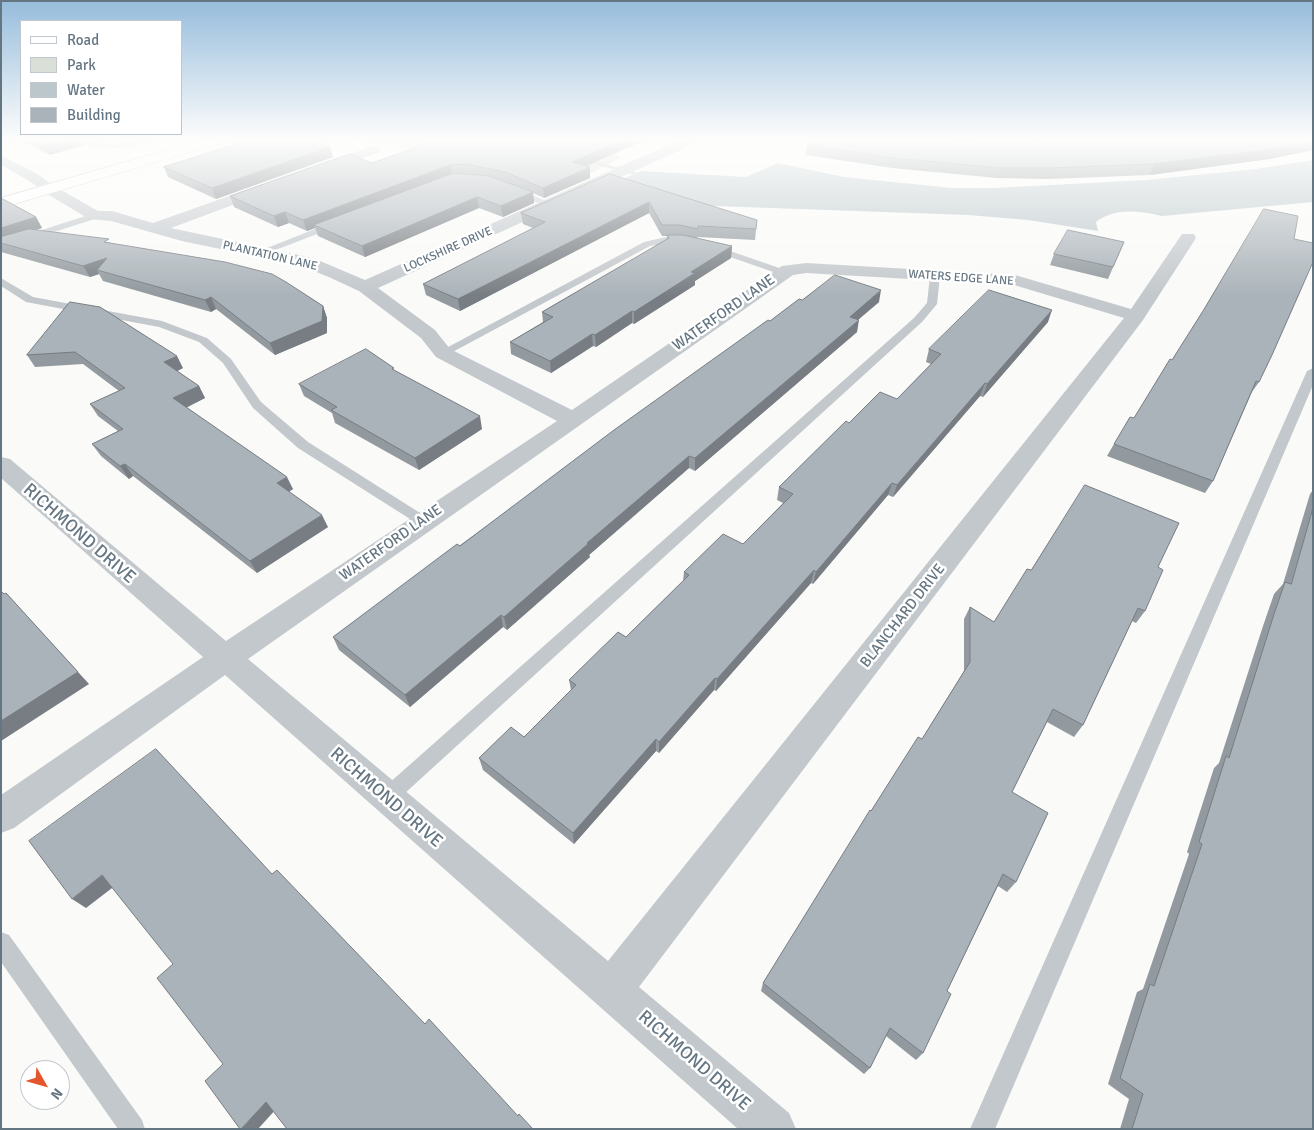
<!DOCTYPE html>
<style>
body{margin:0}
#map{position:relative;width:1314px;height:1130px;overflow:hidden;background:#fafaf8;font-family:Signika,sans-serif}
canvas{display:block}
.frame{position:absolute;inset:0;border:2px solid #657683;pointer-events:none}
.legend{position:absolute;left:20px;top:20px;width:162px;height:115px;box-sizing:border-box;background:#fff;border:1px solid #c1c8cd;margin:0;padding:6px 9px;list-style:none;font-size:15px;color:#657683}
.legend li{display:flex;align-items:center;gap:10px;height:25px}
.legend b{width:25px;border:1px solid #c1c8cd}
.north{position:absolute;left:20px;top:1060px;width:50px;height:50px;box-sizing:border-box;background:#fff;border:1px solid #c1c8cd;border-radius:50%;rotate:128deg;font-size:14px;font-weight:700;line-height:20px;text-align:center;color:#657683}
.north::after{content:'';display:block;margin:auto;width:18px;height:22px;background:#e4572e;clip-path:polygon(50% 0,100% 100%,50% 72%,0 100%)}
</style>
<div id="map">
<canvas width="1314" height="1130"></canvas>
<div class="frame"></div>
<ul class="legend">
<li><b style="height:6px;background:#fff"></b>Road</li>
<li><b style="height:14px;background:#dadfd7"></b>Park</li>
<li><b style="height:14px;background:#bbc7cb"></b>Water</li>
<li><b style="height:14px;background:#aab3b9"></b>Building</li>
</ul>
<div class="north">N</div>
</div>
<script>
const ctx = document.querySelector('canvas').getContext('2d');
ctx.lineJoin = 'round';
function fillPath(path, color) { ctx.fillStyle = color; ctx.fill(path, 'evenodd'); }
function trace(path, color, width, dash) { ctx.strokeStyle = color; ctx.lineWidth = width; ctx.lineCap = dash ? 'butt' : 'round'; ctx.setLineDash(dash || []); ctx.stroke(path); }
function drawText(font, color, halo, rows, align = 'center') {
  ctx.font = font + ' Signika,sans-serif'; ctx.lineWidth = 5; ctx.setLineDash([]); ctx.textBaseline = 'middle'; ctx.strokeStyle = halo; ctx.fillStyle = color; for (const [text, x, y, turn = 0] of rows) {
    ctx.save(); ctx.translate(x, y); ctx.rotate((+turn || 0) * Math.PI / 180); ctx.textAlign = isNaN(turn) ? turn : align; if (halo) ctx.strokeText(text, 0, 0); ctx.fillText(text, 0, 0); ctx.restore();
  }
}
const green = new Path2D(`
 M335 138H538L583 146 622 157 583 177 503 160Z`);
const water = new Path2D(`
 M1313 160V202L1162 216C1139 211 1116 207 1096 222L1098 231 1028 220 968 215 688 205 635 190 625 178 641 171 746 177 778 163 844 177 952 188H994L1146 180 1256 169Z`);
const stream = new Path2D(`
 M580 158H584L651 177 646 178 580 160Z`);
const service = new Path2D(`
 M74 138C86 138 97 144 109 144 124 144 138 137 153 138 134 151 92 153 74 138Z
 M512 189H518L553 204 546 206 512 193Z
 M95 213 98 214V218L1 249V243Z
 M335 221 339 224 338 226 265 254H259L257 252Z
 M666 237H686L691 240C686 244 659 244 650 246L447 355 443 356 437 353 644 242Z
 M713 245 785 270 787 272 785 274H779L710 250 708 248Z
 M935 273 940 276 937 304 922 322 393 804 386 807 379 804 376 798 379 792 914 318 927 303 930 276Z
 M1 278 33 297 162 321 207 338 231 359 261 402 308 442 428 518 430 521 428 524H418L298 448 253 408 223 363 199 342 159 327 26 302 1 286Z
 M1313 368V385L995 1129H970L1307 371Z
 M1 932 9 935 142 1120 145 1129H118L1 962Z`);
const minor = new Path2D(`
 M1 138H17L15 141 1 144Z
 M684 138H702L700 141 378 288 435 330 450 349 572 410 782 266 806 263 1015 275 1131 309 1182 234H1194L1196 238 1143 320 639 987 789 1113 796 1129H738L225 675 14 828 1 833V795L203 657 1 478V457L10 459 226 641 557 421 436 357 421 338 359 291 331 278 302 266 182 241 111 221 89 219 44 192 41 189 44 186H54L98 211H112L153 223 263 184H273L276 187 273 190 171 228 313 258 365 280ZM806 273 1014 285 1124 318 608 961 248 659 793 275Z
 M375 145 382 149 380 152 325 172H315L313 169 315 166Z`);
const tertiary = new Path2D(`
 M1 155 41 176 57 189 54 192H44L31 182 1 165Z`);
const secondary = new Path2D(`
 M208 138H229L227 141 1 208V198Z`);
const wall = new Path2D(`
 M18 138H80L83 145 50 155 18 139Z
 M80 138H110L99 141Z
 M441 138H649L586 166 590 178 544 198 533 193 534 203 503 217 479 208 365 257 318 236 315 228 307 231 289 223 278 227 234 207 230 196 372 163Z
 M956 138H1036L1015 139Z
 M1313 138V150L1269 159 1150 175 1048 179 997 178 892 168 806 155 807 145 954 140 1018 141Z
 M333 157 216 199 168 177 164 167Z
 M610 174 757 220 755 240 698 237 697 238 732 246 731 258 695 281V285L634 324 632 323 596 347 593 346 551 373 511 354 510 342 543 322 542 312 667 240V236H662L649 213 460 311 426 295 423 284 533 228 523 224 521 213Z
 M1 198 36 217 42 228 36 230 111 243 323 306 327 318V333L275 355 216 309 211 312 103 281 99 274 90 277 1 252Z
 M1124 242 1108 279 1050 265 1054 254Z
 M802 300 879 302 858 320 857 332 695 471 689 468 589 555 590 557 507 630 503 627 410 707 339 650 333 637 770 321Z
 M70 302 183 368 177 371 199 386 205 398 186 407 293 489 289 492 328 527 257 573 133 476 129 479 101 456 92 444 118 431 98 416 90 404 119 391 83 364 35 367 27 355Z
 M1048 322 983 397 980 396 893 497 888 495 813 584 811 583 716 691 714 690 659 753 656 751 574 844 483 770 479 758 524 737 571 690 569 680 626 637 683 581 684 572 743 544 783 503 777 500 779 487 849 423 897 399 931 364 926 362 929 349Z
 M1172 360 1259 382 1252 392 1213 481 1205 493 1107 456 1114 444 1134 418Z
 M395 371 482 429 419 470 335 423 332 413 304 396 299 384Z
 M1313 490V1129H1120L1129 1099 1108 1084 1137 992 1143 989 1189 854 1187 852 1214 768 1219 763 1263 626 1274 594 1283 584 1310 494Z
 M1158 567 1145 611 1136 623 1132 621 1083 725 1074 737 1047 722 1012 792 1016 882 1007 892 998 886 947 991 923 1053 916 1060 886 1036 870 1068 864 1074 761 991 763 983 871 811 922 739 964 671V619L970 607 994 622 1031 570Z`);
const shadedWall = new Path2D(`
 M70 138H80L83 145 50 155 44 145Z
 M98 138H110L99 141Z
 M627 138H649L573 172 572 162Z
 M1313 142V150L1269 159 1150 175 1154 164Z
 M330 147 333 157 216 199 212 188Z
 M450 165 452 175 314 225 315 228 307 231 303 220Z
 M590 167V178L544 198 543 188Z
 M533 192 534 203 503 217 501 206Z
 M477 197 479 208 365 257 362 246Z
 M649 202V213L460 311 458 299Z
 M285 212 289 223 278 227 274 216Z
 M36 217 42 228 1 241V228Z
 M732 246 731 258 695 281V285L634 324V312L691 272Z
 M107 258 97 270 99 274 90 277 83 266Z
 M881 290 879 302 847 329 850 317Z
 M211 297 216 309 211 312 205 300Z
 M323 306 327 318V333L275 355 270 343Z
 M1052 310 1048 322 983 397 987 384Z
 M632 311V323L596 347 595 335Z
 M859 320 857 332 695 471V458Z
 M592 334 593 346 551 373 550 361Z
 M177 356 183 368 170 375 164 362Z
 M985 383 980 396 893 497 897 485Z
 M199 386 205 398 180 411 173 398Z
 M480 416 482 429 419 470 415 458Z
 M689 456V468L589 555 590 557 507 630 504 617 587 543Z
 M125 464 133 476 129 479 120 466Z
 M287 477 293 489 283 495 277 483Z
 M892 483 888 495 813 584 816 572Z
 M322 515 328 527 257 573 250 561Z
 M814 570 811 583 716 691 717 679Z
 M6 593 89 684 1 741V721Z
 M501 615 503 627 410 707 405 695Z
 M715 678 714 690 659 753V742Z
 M656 739V751L574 844 573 833Z
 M102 875 116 885 86 908 72 899Z
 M266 1102 277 1108 258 1129H241Z`);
const building = new Path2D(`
 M30 138H70L44 145Z
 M256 138H305L330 147 212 188 164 167Z
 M441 138H627L572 162 590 167 543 188 505 172 466 164 450 165 303 220 285 212 274 216 230 196 349 154 372 163Z
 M821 138H928L954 140 1018 141 1072 138H1313V142L1274 149 1154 164 1051 168H1000L894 158 807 145Z
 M454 173 489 176 533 192 501 206 477 197 362 246 314 225Z
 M610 174 757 220 756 229 698 226V229L680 225H662L649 202 458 299 423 284 545 222 521 213Z
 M1 198 36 217 1 228Z
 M1264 209 1298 216 1294 239 1313 243V262L1272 355 1259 382 1256 381 1213 481 1114 444 1130 417 1134 418 1170 359 1172 360 1203 311Z
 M29 229 109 239 104 242 225 262 272 274 286 282 323 306 322 321 270 343 211 297 205 300 97 270 107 258 83 266 1 243V237Z
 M1068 230 1124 242 1113 267 1054 254Z
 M667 235H683L732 246 691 272 695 273 634 312 632 311 595 335 592 334 550 361 510 342 553 317 542 312 669 238Z
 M835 275 881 290 850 317 859 320 695 458 689 456 587 543 588 544 504 617 501 615 405 695 333 637 457 544 460 546 614 430 768 320 770 321 799 299 802 300Z
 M989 290 1052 310 987 384 985 383 897 485 892 483 816 572 814 570 717 679 715 678 659 742 656 739 573 833 479 758 511 727 524 737 576 685 569 680 618 632 626 637 689 575 684 572 723 534 743 544 793 494 779 487 846 421 849 423 880 392 897 399 941 354 929 349Z
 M70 302 100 307 177 356 164 362 199 386 173 398 287 477 277 483 322 515 250 561 125 464 120 466 92 444 123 429 90 404 125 388 75 352 27 355Z
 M366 349 394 368 392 369 480 416 415 458 331 410 337 407 299 384Z
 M1085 485 1179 523 1158 567 1163 570 1145 611 1138 608 1083 725 1053 709 1012 792 1048 813 1016 882 1003 874 947 991 951 994 923 1053 890 1028 870 1068 763 983 870 810 871 811 918 737 922 739 970 662V607L994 622 1027 569 1031 570Z
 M1313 508V1129H1132L1143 1094 1120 1078 1150 984 1154 986 1202 844 1199 842 1226 756 1229 758 1274 614 1285 582 1291 584Z
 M1 591 4 594 6 593 78 672 1 721Z
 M156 749 272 874 277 870 425 1024 429 1019 518 1116 519 1114 533 1129H287L266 1102 241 1129H240L205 1081 223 1064 157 978 173 964 102 875 72 899 29 841Z`);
const farStreetnames = [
 ["LOCKSHIRE DRIVE",448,250,-24],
 ["PLANTATION LANE",270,256,13],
 ["WATERS EDGE LANE",961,278,4]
];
const streetNames = [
 ["WATERFORD LANE",724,313,-35],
 ["WATERFORD LANE",391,543,-35],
 ["BLANCHARD DRIVE",903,616,-52]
];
const nearStreetnames = [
 ["RICHMOND DRIVE",79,534,41],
 ["RICHMOND DRIVE",386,798,41],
 ["RICHMOND DRIVE",694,1061,41]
];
fillPath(green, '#dadfd7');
fillPath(water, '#bbc7cb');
fillPath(stream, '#bbc7cb');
trace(secondary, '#b3babf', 1);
fillPath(service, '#c3c8cc');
fillPath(minor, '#c3c8cc');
fillPath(tertiary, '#c3c8cc');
fillPath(secondary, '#fff');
fillPath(wall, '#929a9f');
fillPath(shadedWall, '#777d82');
fillPath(building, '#aab3b9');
trace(building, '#777d82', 1);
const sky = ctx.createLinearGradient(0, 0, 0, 296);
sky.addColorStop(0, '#96bcdc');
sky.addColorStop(0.47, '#fdfdfc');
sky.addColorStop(1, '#fdfdfc00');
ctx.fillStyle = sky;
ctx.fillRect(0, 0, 1314, 296);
drawText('12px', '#657683', '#fff', farStreetnames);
drawText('15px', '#657683', '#fff', streetNames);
drawText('18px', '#657683', '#fff', nearStreetnames);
</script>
